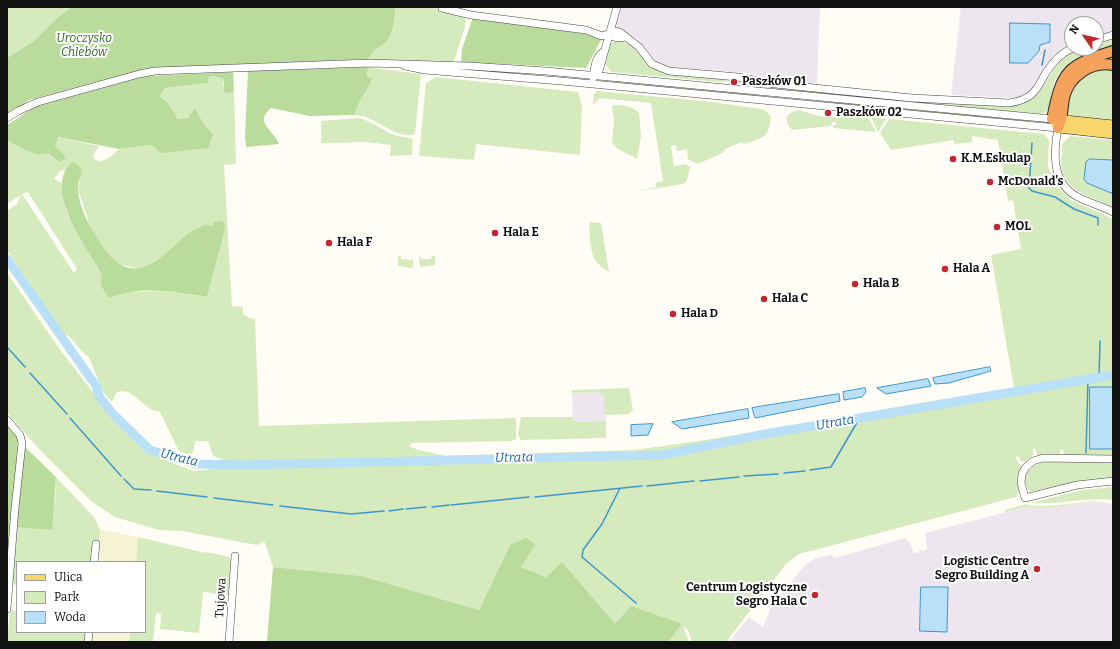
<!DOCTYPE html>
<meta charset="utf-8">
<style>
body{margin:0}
#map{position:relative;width:1120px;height:649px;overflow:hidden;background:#fffdf5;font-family:Bitter,serif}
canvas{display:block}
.frame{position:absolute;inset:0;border:8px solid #111;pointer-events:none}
.legend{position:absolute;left:16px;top:561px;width:130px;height:72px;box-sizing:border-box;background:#fff;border:1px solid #a0a0a0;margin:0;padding:5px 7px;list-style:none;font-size:12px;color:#111}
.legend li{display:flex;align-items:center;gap:8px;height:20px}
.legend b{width:20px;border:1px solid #a0a0a0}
.north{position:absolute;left:1064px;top:16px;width:40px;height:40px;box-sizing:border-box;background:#fff;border:1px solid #a0a0a0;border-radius:50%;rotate:304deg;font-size:11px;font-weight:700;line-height:16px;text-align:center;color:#111}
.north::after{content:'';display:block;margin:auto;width:14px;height:18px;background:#c4262e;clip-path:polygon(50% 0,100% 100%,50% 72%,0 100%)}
</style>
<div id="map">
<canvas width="1120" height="649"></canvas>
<div class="frame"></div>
<ul class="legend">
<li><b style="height:5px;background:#f9d66b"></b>Ulica</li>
<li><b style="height:11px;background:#d5ebbd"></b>Park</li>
<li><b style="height:11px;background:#b9e0f7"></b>Woda</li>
</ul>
<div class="north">N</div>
</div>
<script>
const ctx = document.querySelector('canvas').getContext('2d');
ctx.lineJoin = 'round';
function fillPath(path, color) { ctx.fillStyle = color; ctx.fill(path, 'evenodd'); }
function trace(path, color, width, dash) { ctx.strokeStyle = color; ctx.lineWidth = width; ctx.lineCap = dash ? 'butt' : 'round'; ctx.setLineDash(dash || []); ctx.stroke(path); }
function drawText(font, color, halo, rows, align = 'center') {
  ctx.font = font + ' Bitter,serif'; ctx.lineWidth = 4; ctx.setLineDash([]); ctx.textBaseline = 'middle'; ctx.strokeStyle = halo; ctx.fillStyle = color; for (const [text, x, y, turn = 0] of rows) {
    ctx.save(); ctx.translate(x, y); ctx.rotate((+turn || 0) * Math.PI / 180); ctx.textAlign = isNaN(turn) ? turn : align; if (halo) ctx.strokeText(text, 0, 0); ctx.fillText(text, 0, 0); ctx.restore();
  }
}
const industrial = new Path2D(`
 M620 7H820L817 84 771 80 748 73 667 67 657 63 637 38 618 28 616 24Z
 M961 7H1113V31L1109 34 1096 37V24H1072V45L1054 57 1047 64 1034 87 1024 95 1011 98 951 95Z
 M599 392 604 397 606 421 573 422 572 393Z
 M1093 502 1113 504V642H729L749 617 763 627 771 608 805 565 816 558 831 555 835 558 905 538 909 541 914 553 920 552 919 549 922 551 927 549 925 533 1026 507H1056Z`);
const farmland = new Path2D(`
 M100 529 138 537 136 562H97Z
 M91 632H130L129 642H91Z`);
const green = new Path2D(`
 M7 7H71L56 19 35 40 7 58Z
 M396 7H433L465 17V27L454 61 446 63 368 59 375 49C394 43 393 24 396 7Z
 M1113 39V47C1088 51 1062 60 1053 86 1050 96 1053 109 1042 114L766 89 765 87 727 81 719 82 611 72 604 63 610 44 613 42C638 37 641 69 668 74L747 81 767 86 791 89 1009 105C1058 103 1040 48 1096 48V45Z
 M368 67 421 74 415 133 413 135C391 137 376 116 355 115L356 104 371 78 367 77Z
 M1113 67V121L1071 117 1066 112 1069 92 1086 71Z
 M213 76 224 79 223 86 229 93 234 91 236 164 224 165 232 306 243 307V314L249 318 255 319 259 426 516 418V439L512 441 411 443 409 446 418 450 446 456 635 450 712 439 1014 388 991 255 1021 249 1013 200 1008 201 998 140 972 136V142L954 144V140L891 150 880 133 889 119 1044 134 1049 140 1048 167 1057 187 1071 200 1113 219V387H1090L1091 449H1113V456L1064 455 1063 450 1061 449 1059 455H1037L1035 448 1033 449V455L1025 462 1021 461 1018 456 1015 457 1021 467 1017 478 1019 491 1016 497 799 554 787 563 726 642H692L689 632 683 626 689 642H668L681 625H615L562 562 546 577 520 567 534 544 510 545 479 610 362 576 273 567 264 541 257 545 182 531 159 530 115 517 92 502 39 449 7 413V273L61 351 92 391 138 445 155 456 193 471 221 468 222 459 213 456 208 441H195L193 453 189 455 179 451 160 412C156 411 151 410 148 407 137 400 131 388 117 392L112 402 103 392 89 357C78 351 74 336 62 333L7 250V211L17 204 21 195 7 204V140C26 150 48 168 57 137L99 146 93 155 94 159 100 162 110 157 119 149 152 145 213 134 205 126 196 110 194 109 188 118 178 119 167 102 160 96 165 88 208 83 209 77ZM73 161 82 171 78 189 91 229 107 253 118 264 140 269 163 257 187 234 205 224 212 226 223 237 207 297 163 291 124 292 100 285 102 274 66 211 61 183 54 179 61 170 65 171ZM28 192 77 269 74 273 22 194Z
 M436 77 578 92 582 105 580 155 476 144 474 160 420 156 419 155 426 83Z
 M617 82 760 94 759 98 617 84Z
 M597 91 712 102 761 109 765 110 771 117C769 138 763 138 744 144L742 142 725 149 724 152 698 164 688 159 687 149 677 151 676 145 671 146 674 166 686 164 690 167 687 180 684 184 638 191 656 187 655 183 663 181 651 103 600 98 593 105 594 94Z
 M788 99 926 109 1049 122 978 118Z
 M615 105C624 105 632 106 639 113L641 136 637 159 618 149 612 143 614 120 612 106Z
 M799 110 818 116 830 117 846 115 868 117 876 132 834 128 832 125H836V122H832L831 126 792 130 787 123V116L794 111Z
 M871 117 886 119 878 132Z
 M359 118C372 121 382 130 394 135 400 137 407 137 413 139L412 155 390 156 391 145 367 142 321 143V121Z
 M1070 136 1113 140V160L1090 159 1111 193 1113 191V207C1093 197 1063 192 1061 165 1061 158 1063 150 1062 144Z
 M590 222 601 223 609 272C603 269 598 264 595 260 591 255 588 228 590 222Z
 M420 255 421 259H431L432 256H435V265L420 267 419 258Z
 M398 256H401V259L412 260 413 256V268L398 266Z
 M629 388 633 410 629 414 605 415 604 397 599 392 572 393V390Z
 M521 417H573V422L606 421V438L521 440 518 435Z
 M1046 462H1113V477L1076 482 1030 492C1018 477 1031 464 1046 462Z
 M56 477 94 517 100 529 99 542 95 541 92 562H17V585L12 584 17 527 55 502Z
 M1113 487V500C1086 497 1059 505 1031 503L1082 490Z
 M1094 501 1113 504 1093 502 1056 507H1026L1005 512V510L1026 504 1031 506H1052Z
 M138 537 206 553 207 552 229 557 232 560 229 595 203 592 199 633 160 629 161 614 156 613 153 642H129L130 632H145V562H136Z
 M10 610 17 611V632H86L85 642H7Z`);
const forest = new Path2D(`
 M71 7H396C393 24 394 43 375 49L368 59 144 69 29 100 7 116V58L35 40 56 19Z
 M473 17 598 36 601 40 586 68 461 62 462 49Z
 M368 67 367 77 372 78C367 93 357 100 355 115L310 116 271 108C253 123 275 131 279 144L246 147 245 136 248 71Z
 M233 72 234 91 229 93 224 92V79L213 76 209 77 208 83 165 88 160 96 167 102 178 119 188 118 194 109 196 110 205 126 213 134 208 148 161 153 152 145 119 149 58 137 55 146 66 158 59 162 49 153C34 158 20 147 7 140V125L35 107 146 76Z
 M73 161C90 173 77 175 78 190 79 209 91 228 101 244 131 290 157 262 186 235 191 230 199 228 205 224L212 226 215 222 222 221 225 225 223 237 207 297C174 292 140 285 109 298L100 284 102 274C87 247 51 202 65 171 67 168 70 164 73 161Z
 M7 422 18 438 9 553 7 552Z
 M24 446 56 477 52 530 17 527Z
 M526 538 535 544 521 567 546 577 562 562 615 624 631 606 682 624 668 642H267L273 567 362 576 479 610 510 545Z`);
const water = new Path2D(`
 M1010 23 1050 24V42L1040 45 1039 51 1028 63H1010Z
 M1090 159 1113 160V191L1111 193 1087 183 1084 179 1086 162Z
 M990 367 991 371 949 383 935 384 933 378Z
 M928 379 931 386 886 394 877 388Z
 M1090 387H1113V449H1090Z
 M865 388 866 392 862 397 844 400 843 392Z
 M839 394 840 401 755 418 752 408Z
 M748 409 749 418 682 429 672 422Z
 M653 424 648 435 631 436V425Z
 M921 587H948L947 632 920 631Z`);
const stream = new Path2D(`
 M1042 65 1045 50
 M1032 143 1029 188 1032 191 1055 197 1074 209 1098 218V225
 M7 347 25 367
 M30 373 67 414
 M1099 377 1100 341
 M70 418 121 476
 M1086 453 1088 379
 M810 470 831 467 859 419
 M784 473 805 471
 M744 476 778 474
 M124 479 134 489 151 490
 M700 481 739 477
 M647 486 694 481
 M620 488 602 524 583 550 582 557 636 603
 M157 491 207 497
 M535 497 642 486
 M214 498 273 505
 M451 505 529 497
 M280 506 351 514 384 511
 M432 507 449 505
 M406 509 426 507
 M389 511 403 509`);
const river = new Path2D(`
 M7 259 96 386 99 396 112 413 150 450 195 464 244 465 662 455 765 434 1113 375`);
const minor = new Path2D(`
 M442 8 471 15 586 30 602 36 616 31 621 33 639 47 652 64 669 71 738 77 775 84 912 98 1009 103C1043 98 1036 80 1055 61 1060 55 1066 51 1073 48
 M610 34C614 38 619 39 625 37
 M1096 40 1113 35
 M405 66 425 70 561 81 1058 128C1053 154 1052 184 1078 197 1089 203 1102 206 1113 212
 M593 76 599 71 617 7
 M593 78C595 68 594 59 603 52
 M7 118 18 111 38 102 139 74 155 71 369 63 469 66 546 71 1052 119
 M7 420 20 435 22 443 15 508 7 609
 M1113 459 1043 458 1033 461 1026 467 1022 474 1021 483 1025 498 1077 485 1113 481
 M94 562 96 544
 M88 642 89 632
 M229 642 235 556`);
const major = new Path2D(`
 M1055 119 1113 125
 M1055 123 1058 128 1113 134`);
const highway = new Path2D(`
 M1052 119C1062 70 1066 66 1113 51
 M1058 128C1063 118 1062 109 1064 98 1069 76 1091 61 1113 65`);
const markers = [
 [734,82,4,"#c4262e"],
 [828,113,4,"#c4262e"],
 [953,159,4,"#c4262e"],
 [990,182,4,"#c4262e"],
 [997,227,4,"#c4262e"],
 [495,233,4,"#c4262e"],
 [329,243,4,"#c4262e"],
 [945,269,4,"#c4262e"],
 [855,284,4,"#c4262e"],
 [764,299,4,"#c4262e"],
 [673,314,4,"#c4262e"],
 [1037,569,4,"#c4262e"],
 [815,595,4,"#c4262e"]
];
const parkNames = [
 ["Uroczysko",84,39],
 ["Chlebów",84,53]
];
const poiNames = [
 ["Paszków 01",742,82],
 ["Paszków 02",836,113],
 ["K.M.Eskulap",961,159],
 ["McDonald's",998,182],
 ["MOL",1005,227],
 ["Hala E",503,233],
 ["Hala F",337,243],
 ["Hala A",953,269],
 ["Hala B",863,284],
 ["Hala C",772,299],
 ["Hala D",681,314],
 ["Logistic Centre",1029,562,"right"],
 ["Segro Building A",1029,576,"right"],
 ["Centrum Logistyczne",807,588,"right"],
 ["Segro Hala C",807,602,"right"]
];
const streetNames = [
 ["Tujowa",221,598,-86]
];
const waterNames = [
 ["Utrata",835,423,-10],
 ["Utrata",179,458,14],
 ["Utrata",514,458,-1]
];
fillPath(industrial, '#eee6ef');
fillPath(farmland, '#f6f3d4');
fillPath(green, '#d5ebbd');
fillPath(forest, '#b9dc9c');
fillPath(water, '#b9e0f7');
trace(water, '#3f96cf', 1);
trace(stream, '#3f96cf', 1.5);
trace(river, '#b9e0f7', 9);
trace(minor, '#444', 8);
trace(major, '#222', 10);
trace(highway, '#222', 12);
trace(minor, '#fff', 7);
trace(major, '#f9d66b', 9);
trace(highway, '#f5a25d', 10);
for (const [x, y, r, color] of markers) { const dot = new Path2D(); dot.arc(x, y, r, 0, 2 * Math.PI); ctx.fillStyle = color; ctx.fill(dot); trace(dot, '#fff', 1.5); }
drawText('italic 12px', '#2f6b1f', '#fff', parkNames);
drawText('bold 12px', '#111', '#fff', poiNames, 'left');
drawText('12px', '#111', '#fff', streetNames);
drawText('italic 13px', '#1768a6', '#fff', waterNames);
</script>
